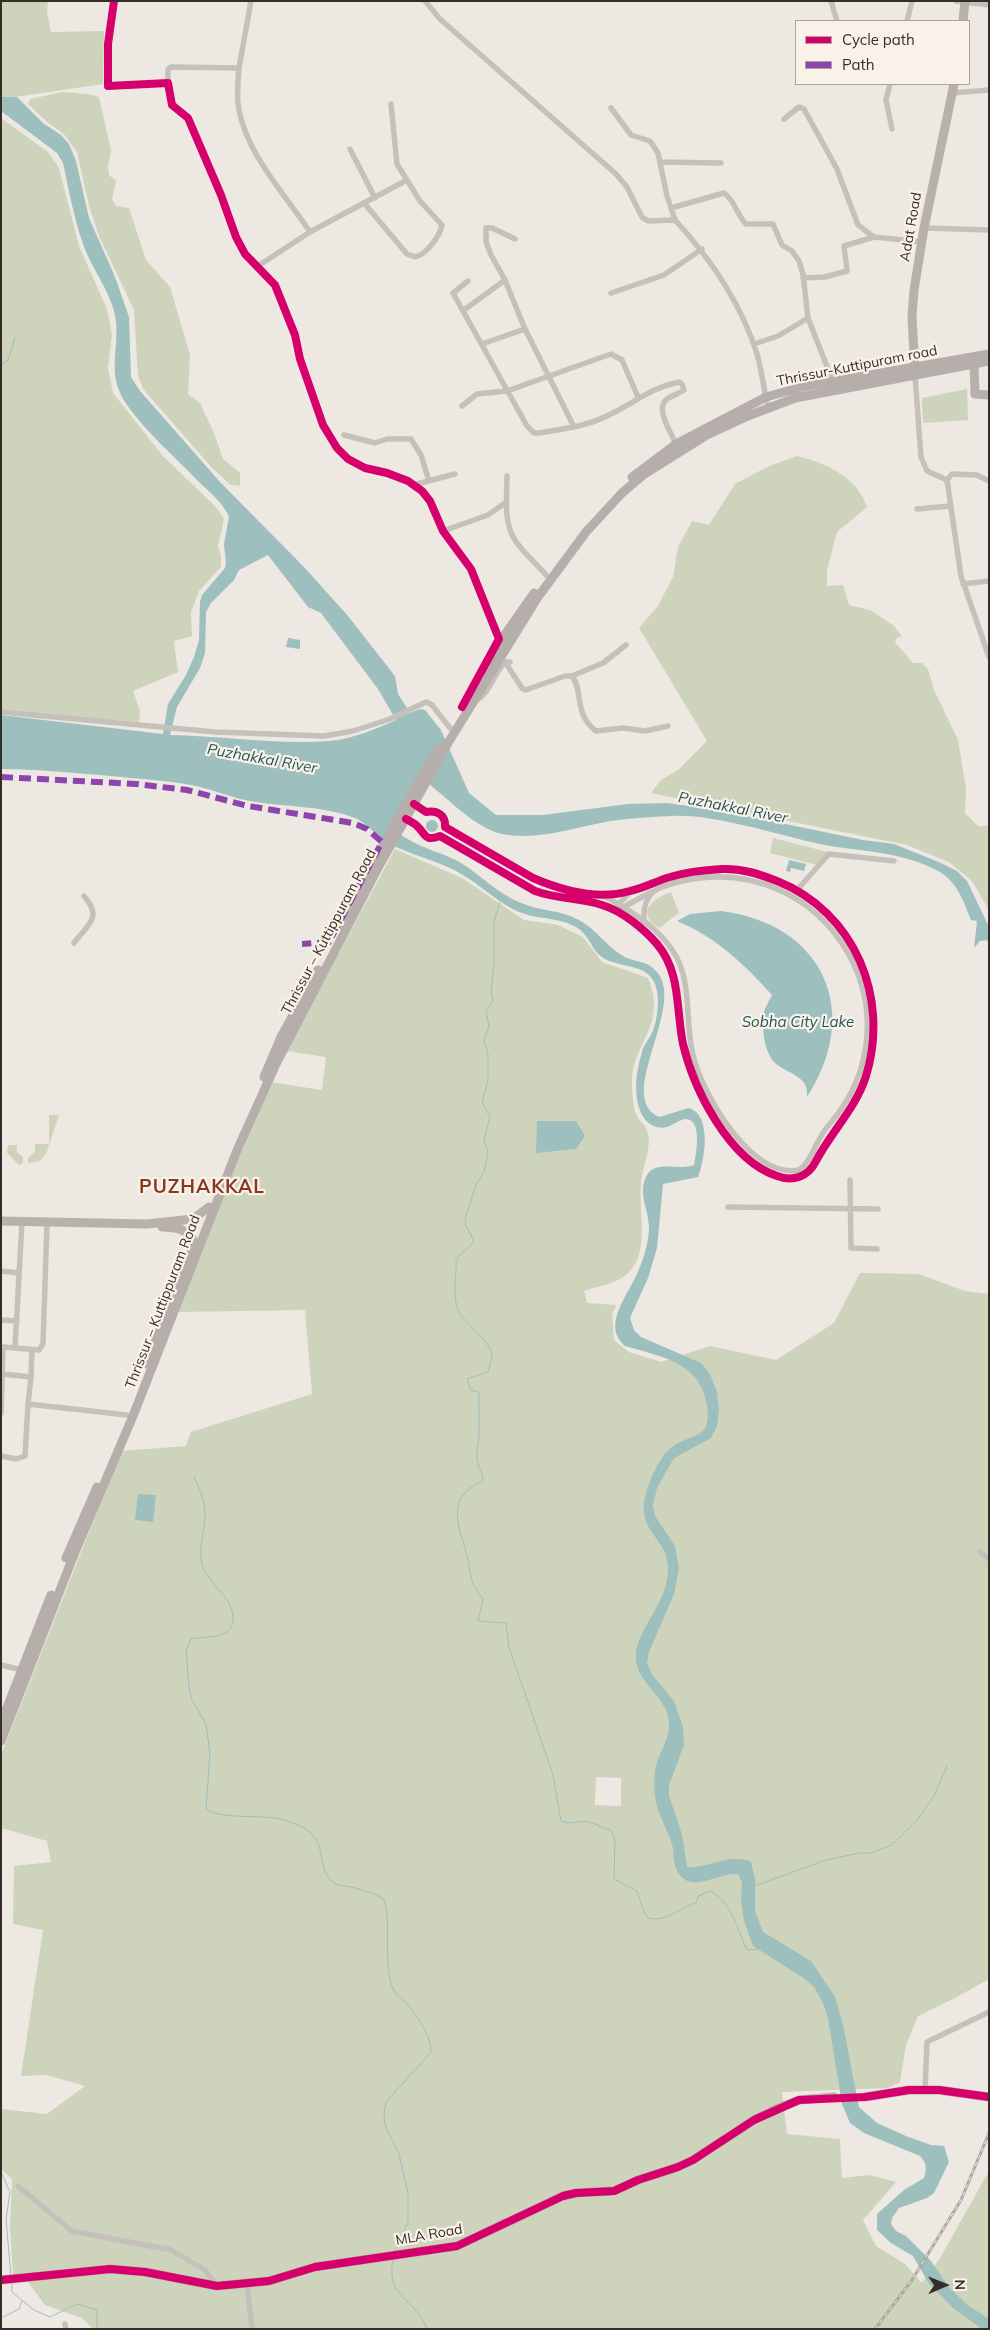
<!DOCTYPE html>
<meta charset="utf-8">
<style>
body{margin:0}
#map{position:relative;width:990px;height:2330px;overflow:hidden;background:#ede8e2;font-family:Mulish,sans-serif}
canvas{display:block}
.frame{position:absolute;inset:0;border:2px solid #372d28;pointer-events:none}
.legend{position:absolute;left:795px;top:20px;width:175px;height:65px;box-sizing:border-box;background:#faf2e9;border:1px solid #aca39c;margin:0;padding:6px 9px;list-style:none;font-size:15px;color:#372d28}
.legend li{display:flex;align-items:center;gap:10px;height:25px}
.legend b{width:25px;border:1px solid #aca39c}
.north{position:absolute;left:920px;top:2260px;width:50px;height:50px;-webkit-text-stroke:4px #faf2e9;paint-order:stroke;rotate:89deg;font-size:14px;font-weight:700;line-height:20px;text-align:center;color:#372d28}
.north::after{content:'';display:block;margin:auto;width:18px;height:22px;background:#372d28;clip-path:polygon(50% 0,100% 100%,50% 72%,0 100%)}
</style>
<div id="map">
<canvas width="990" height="2330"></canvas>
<div class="frame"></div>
<ul class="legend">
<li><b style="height:6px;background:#d6006c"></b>Cycle path</li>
<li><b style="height:6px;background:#8e44ad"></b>Path</li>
</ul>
<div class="north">N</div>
</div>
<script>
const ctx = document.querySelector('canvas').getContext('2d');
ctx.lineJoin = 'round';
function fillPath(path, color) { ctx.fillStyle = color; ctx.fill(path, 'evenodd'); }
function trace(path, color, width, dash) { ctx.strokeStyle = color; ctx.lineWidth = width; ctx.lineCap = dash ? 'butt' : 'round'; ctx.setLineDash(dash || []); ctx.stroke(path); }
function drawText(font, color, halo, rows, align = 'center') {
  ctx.font = font + ' Mulish,sans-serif'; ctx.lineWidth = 4.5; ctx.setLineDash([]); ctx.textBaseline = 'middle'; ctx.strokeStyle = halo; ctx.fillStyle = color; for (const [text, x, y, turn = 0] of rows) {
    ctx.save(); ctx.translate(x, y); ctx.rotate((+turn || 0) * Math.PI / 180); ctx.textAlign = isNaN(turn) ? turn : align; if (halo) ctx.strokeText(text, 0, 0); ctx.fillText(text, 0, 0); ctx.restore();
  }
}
const green = new Path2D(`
 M1 1H48L47 12 51 32 104 31 103 84 1 99Z
 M63 92 88 94 99 97 111 150 108 166 109 175 116 181 112 199 116 206 129 208 146 260 170 287 190 355 188 394 200 403 214 433 223 459 240 473V486L231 485 213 469 144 390 138 376 134 310 99 236 89 206 77 152 64 134 47 122 28 104 30 99Z
 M1 118 48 152 59 168 79 246 107 309 112 335 108 368 113 393 163 456 217 508 224 519 218 546 221 557V567L199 591 191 612 192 636 174 641 178 672 133 691 140 711 139 722 1 711Z
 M967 389 968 420 923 423 922 398Z
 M797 456C826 463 857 477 867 507L837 532 827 570V586L843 585 849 605 870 610 893 625 902 636 897 638 895 642 913 663H922L928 669 934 690 958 740 966 789 965 813 978 826H989V910L972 881 949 862 907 845 651 793 661 780 678 770 707 741 639 628 658 606 673 577 678 547 692 521 709 525 735 484 769 466Z
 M773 838 828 852 817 865 770 853Z
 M395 849 462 878 524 920 558 925 583 937 602 962 648 978C668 1027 632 1041 632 1083 632 1092 633 1109 637 1116 639 1121 645 1124 646 1128 654 1146 642 1166 641 1184 638 1214 653 1261 620 1279 609 1285 595 1287 584 1291L587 1303 617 1305 612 1314 614 1340 629 1352 661 1362 710 1346 776 1360 834 1323 860 1273 919 1274 965 1291 989 1294V1979L955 1998 918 2016 906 2045 900 2082 888 2088 782 2092 787 2134 840 2139 842 2178 869 2175 896 2182 863 2220 876 2246 905 2264 922 2283 939 2260 989 2171V2329H93L82 2318 45 2305 22 2274H13L10 2227 12 2179 1 2169V2109L47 2114 85 2086 46 2075 21 2076 43 1930 13 1924 14 1866 51 1862 47 1841 1 1828V1755L121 1451 186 1446 191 1432 312 1394 305 1310 176 1312 270 1082 322 1090 326 1057 286 1051ZM596 1777 621 1778V1806L595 1805Z
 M671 892 679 913 659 928C635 913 652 899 671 892Z
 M49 1115H59L46 1154 40 1161 28 1163V1158L35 1152V1144H49Z
 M8 1145H17V1152L23 1157V1163L19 1165 7 1153Z`);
const water = new Path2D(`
 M1 97H17L43 123 61 135 69 144 76 161 89 218 115 277 129 317 131 377 140 391 220 482 304 567 348 616 395 676 398 694 410 713 420 709 425 710 441 730 469 793 496 815H543L628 804 668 803 722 811 863 840 894 844 941 863 957 871 967 881 989 927V942L986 940 980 941 974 948 977 921 971 920C964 902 957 881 938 871 902 851 860 852 820 844 776 835 716 814 672 816 652 817 631 818 611 821 576 827 538 841 502 834 474 828 445 795 421 778L390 822C395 827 399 835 406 838 423 849 444 853 461 863 482 876 498 894 521 903 539 911 561 910 579 920 596 929 606 946 623 956 633 962 645 960 654 969 691 1001 613 1096 659 1117L689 1108C712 1115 705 1159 698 1177L663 1184 657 1248 648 1278 630 1318 634 1330 641 1337 701 1363 710 1374 717 1392 719 1409 717 1426 711 1438 674 1458 657 1488 653 1505 655 1516 675 1546 679 1568 674 1594 649 1652 647 1663 653 1676 674 1701 683 1727 684 1745 669 1785V1796L682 1834 687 1867C709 1869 730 1852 751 1862L755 1879V1911L763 1932 811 1961 835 1997 843 2025 859 2107 877 2123 906 2136 931 2145 944 2146 949 2162 934 2193 927 2198 899 2208 892 2218 891 2224 896 2231 906 2236 931 2261 948 2286 966 2304 989 2319V2329H982L953 2308 928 2282 913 2256 891 2243 877 2230V2214L904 2190 924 2178C927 2168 927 2164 920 2156L864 2133 850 2123 842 2104 828 2018 823 2003 814 1987 802 1977 753 1946 744 1920 741 1900 742 1883 738 1874C721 1873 704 1886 687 1881 683 1879 678 1874 677 1870 673 1863 674 1855 673 1848 669 1833 661 1820 657 1806 654 1795 654 1783 655 1772 657 1754 671 1739 669 1722 667 1694 633 1683 636 1653 639 1626 668 1603 668 1569 668 1537 637 1533 645 1497 649 1481 658 1459 671 1448 693 1431 714 1442 706 1401 698 1361 658 1356 625 1346 600 1324 631 1292 639 1269 644 1258 649 1240 649 1228 649 1210 637 1192 647 1175 656 1160 680 1171 694 1165 696 1155 703 1118 685 1119 679 1120 673 1125 667 1127 652 1131 641 1118 638 1104 634 1087 637 1069 642 1052 644 1044 650 1038 653 1031 658 1017 661 993 653 980 643 963 617 968 602 957 591 950 590 934 574 926 556 917 536 919 519 912 498 903 482 886 463 875 439 860 410 856 385 841 374 834 367 823 355 818 324 806 288 807 256 802 233 799 213 789 191 785 165 780 138 779 111 776 74 773 38 769 1 769V715L163 734 168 704 186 675 194 657 199 640 200 602 202 595 225 568 226 563 224 544 229 517C223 502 208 491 197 480 174 456 146 432 127 405 106 375 119 353 116 321 113 294 92 270 83 244 74 218 69 191 63 163L57 153 1 111ZM268 555 308 607 321 613 378 689 396 720C376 729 352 739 330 741 277 745 223 736 170 735L177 707 200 668 205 653 206 612 211 603 234 580 239 570Z
 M288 638 300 640V649L286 647Z
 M426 826a6 6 0 1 1 12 0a6 6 0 1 1-12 0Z
 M789 860 806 864 804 871 791 868 790 872 786 871Z
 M721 911C823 924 863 1011 807 1097 810 1075 786 1074 774 1062 765 1052 762 1030 763 1017 764 1009 769 1001 772 995 744 964 716 937 677 921L690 914Z
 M537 1121H576L585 1136 576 1149 536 1153Z
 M138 1494 156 1495 153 1522 135 1520Z`);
const stream = new Path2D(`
 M1 364 8 360 15 338
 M500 902 494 921V963L491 992 493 1000 486 1012 489 1026 484 1041 488 1054V1081L482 1102 490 1117 484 1139 488 1153 484 1172 476 1185 466 1216 465 1224 473 1239V1243L456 1259C457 1275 452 1295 458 1310 465 1325 493 1342 492 1357 491 1362 489 1368 488 1372L467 1379 471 1390 478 1392 479 1394C478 1408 480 1421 479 1434 479 1441 477 1448 477 1454 476 1465 483 1471 483 1481 441 1499 462 1530 468 1561 472 1580 470 1582 483 1599L478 1621 506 1623 509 1647 553 1775 561 1821 569 1823 587 1821 612 1831 615 1841 614 1879 637 1891 644 1912 648 1918C666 1923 680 1907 696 1903L698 1896 711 1891C732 1903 737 1929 747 1950L759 1949
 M194 1477C200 1490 206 1503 205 1518 204 1534 198 1548 202 1564 208 1584 235 1598 233 1621 231 1640 204 1636 191 1639L186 1650 189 1687 192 1700 206 1724 210 1753 206 1808C218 1821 268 1813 288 1821 295 1824 307 1828 312 1834 326 1847 317 1874 336 1884 340 1886 347 1886 351 1887 363 1890 373 1893 384 1899 392 1924 382 1966 394 1991 397 1996 401 1998 405 2002 415 2013 432 2036 431 2052L386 2102 384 2113 385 2125 399 2154 408 2193V2223L395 2250
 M754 1886 826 1860 860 1853H871L892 1845 918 1819 934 1796 947 1766
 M1 2172 10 2192 6 2219 11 2276
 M393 2260C385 2300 416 2297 427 2329
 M12 2283V2292L34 2310 50 2317 77 2304 97 2310V2329
 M1 2318 19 2309 22 2301`);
const street = new Path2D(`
 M114 1 108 44V86L168 83 172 105 188 118 221 195 236 237 245 254 275 285 295 335 300 359 323 425 337 448 348 459 365 468 387 473 408 481 422 491 430 501 443 531 471 569 499 639 496 644
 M425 1 440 19 616 174 627 187 642 217 648 221 675 220C711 259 741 303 757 354 762 372 764 390 768 407
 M831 1 837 21
 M956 1 989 5
 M907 21 912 1
 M239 68C238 81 236 96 239 110 248 156 285 194 310 232L407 180 397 164 391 104
 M168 83V69L171 67 239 68 251 1
 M890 84 886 100 892 129
 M952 93 989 90
 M611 108 631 135 650 141 658 153 667 196 675 220
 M784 119 799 107 804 109 837 169 858 225 874 237 922 242
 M350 149 375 198
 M661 162 721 163
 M364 203 407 254 415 257C426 255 440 236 442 225L420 201 407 180
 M671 208 724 193C734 199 737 215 746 224H773L782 245 792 251 799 261 803 274 808 318 833 382
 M924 228 989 230
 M515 239 492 228H486V242L491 255 505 280 525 329 574 427C588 424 602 419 615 412 636 401 653 387 679 382L682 384 684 390C678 394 671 396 666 400 655 409 672 434 676 444
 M258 266 310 232
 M803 278 825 277 847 271 844 246 874 237
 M468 281 453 293 527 426 534 433H539L574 427
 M611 293 664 275 702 249
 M464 310 505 280
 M482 344 525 329
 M754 344 778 336 808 318
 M915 376 921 457 927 471 947 480 961 576 989 657
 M462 406 477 394 507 391 611 354 622 360 638 397
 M344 435 375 443 387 439H411L421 455 429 481
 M507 476C507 497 503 521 515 540 523 553 537 564 546 575
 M947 480 952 474 977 475 989 481
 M413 485 455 474
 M917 509 950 506
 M443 531 488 515 505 503
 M963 584 989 581
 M510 662H505L522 688 526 690 565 676H572C584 692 573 713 596 731L623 728 645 731 668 726
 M572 676 603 663 626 645
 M475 701C490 694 494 673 505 662
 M462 707 485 666
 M1 712 215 732 324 736 353 731 390 719 426 702 432 705 450 728
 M406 819C409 821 414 823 417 826 426 834 424 842 440 836L535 891C557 899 580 898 602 905 622 911 643 928 657 944 681 972 676 1010 683 1044 694 1090 729 1160 777 1176 793 1182 808 1177 816 1161 831 1132 856 1108 866 1076 890 998 855 912 777 881 759 874 741 868 722 869 704 870 686 872 670 877 656 881 644 888 630 891 599 900 563 891 533 878L445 827C446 815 437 810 426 812L414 804
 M797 890 829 854 894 861
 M602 895C629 909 663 930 677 958 692 988 685 1024 693 1055 702 1094 752 1180 799 1170 813 1160 816 1139 828 1126 926 1015 827 849 682 881 656 887 642 892 644 922
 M617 906 630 892
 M620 909 651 892
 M74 943C88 924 103 918 84 896
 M850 1180 851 1248 877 1249
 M728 1207 878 1209
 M1 1271 19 1273
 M1 1320 17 1321
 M4 1347 15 1348 22 1222
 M15 1348 39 1350 43 1344 47 1224
 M2 1374 31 1377 28 1404
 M31 1377 32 1350
 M1 1413 3 1347
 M1 1456 16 1459 25 1456 28 1404 127 1415
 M980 1552 989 1559
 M1 1665 22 1670
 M925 2091 927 2042 989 2012
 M834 2097H865
 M18 2186 72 2231 171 2250 205 2270 217 2286
 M247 2284 252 2329
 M65 2324 66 2329`);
const secondary = new Path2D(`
 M963 21 965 1
 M974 364 975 394 989 395
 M915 373 912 317 914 290 924 228 954 84
 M1 1221 147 1224 193 1219 209 1207
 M162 1227C178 1228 187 1228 195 1243
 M865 2097 909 2090H939L989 2097
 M1 2280 110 2269 145 2272 217 2286 269 2281 315 2267 457 2246 563 2196 576 2193 614 2191 638 2180 678 2167 693 2160 754 2120 776 2109 799 2100 834 2097`);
const primary = new Path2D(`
 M632 477 676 444 766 397 802 387 989 354
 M485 671 506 633 534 593
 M341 926 396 821 438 748
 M264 1077 281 1037 318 970
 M147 1364 176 1286 193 1248
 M66 1558 97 1487
 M1 1723 51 1595
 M1 1741 75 1552 133 1416 238 1148 276 1064 379 866 448 743 538 597 586 532 622 493 643 475 707 435 748 416 795 398 989 361`);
const rail = new Path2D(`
 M875 2329 912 2280 961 2200 989 2133`);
const quiet = new Path2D(`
 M1 777 136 784 187 790 248 806 353 823 367 829 382 842 329 942 302 944`);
const cycleway = new Path2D(`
 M114 1 108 44V86L168 83 172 105 188 118 221 195 236 237 245 254 275 285 295 335 300 359 323 425 337 448 348 459 365 468 387 473 408 481 422 491 430 501 443 531 471 569 499 639 462 707
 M406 819C409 821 414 823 417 826 426 834 424 842 440 836L535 891C557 899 580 898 602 905 622 911 643 928 657 944 681 972 676 1010 683 1044 694 1090 729 1160 777 1176 793 1182 808 1177 816 1161 831 1132 856 1108 866 1076 890 998 855 912 777 881 759 874 741 868 722 869 704 870 686 872 670 877 656 881 644 888 630 891 599 900 563 891 533 878L445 827C446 815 437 810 426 812L414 804
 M1 2280 110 2269 145 2272 217 2286 269 2281 315 2267 457 2246 563 2196 576 2193 614 2191 638 2180 678 2167 693 2160 754 2120 799 2100 865 2097 909 2090H939L989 2097`);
const streetNames = [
 ["Adat Road",911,227,-80],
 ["Thrissur-Kuttipuram road",857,366,-11],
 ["Thrissur – Kuttippuram Road",329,932,-62],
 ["Thrissur – Kuttippuram Road",163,1302,-69],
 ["MLA Road",429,2235,-10]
];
const waterNames = [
 ["Puzhakkal River",262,759,10],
 ["Puzhakkal River",733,808,11],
 ["Sobha City Lake",798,1022]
];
const districtNames = [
 ["PUZHAKKAL",202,1187]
];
fillPath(green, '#ced3bc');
fillPath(water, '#9dbfbe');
trace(stream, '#9dbfbe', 1);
trace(street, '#c6c0ba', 5.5);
trace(secondary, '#b7b0ab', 9);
trace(primary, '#b5aeaa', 9);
trace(rail, '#aea8a4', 3);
trace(rail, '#faf2e9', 1, [4]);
trace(quiet, '#8e44ad', 6, [12, 6]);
trace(cycleway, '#d6006c', 8);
drawText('14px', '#372d28', '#faf2e9', streetNames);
drawText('italic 15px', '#1e5559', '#faf2e9', waterNames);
ctx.letterSpacing = '1px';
drawText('bold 19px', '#863921', '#faf2e9', districtNames);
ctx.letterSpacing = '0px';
</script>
